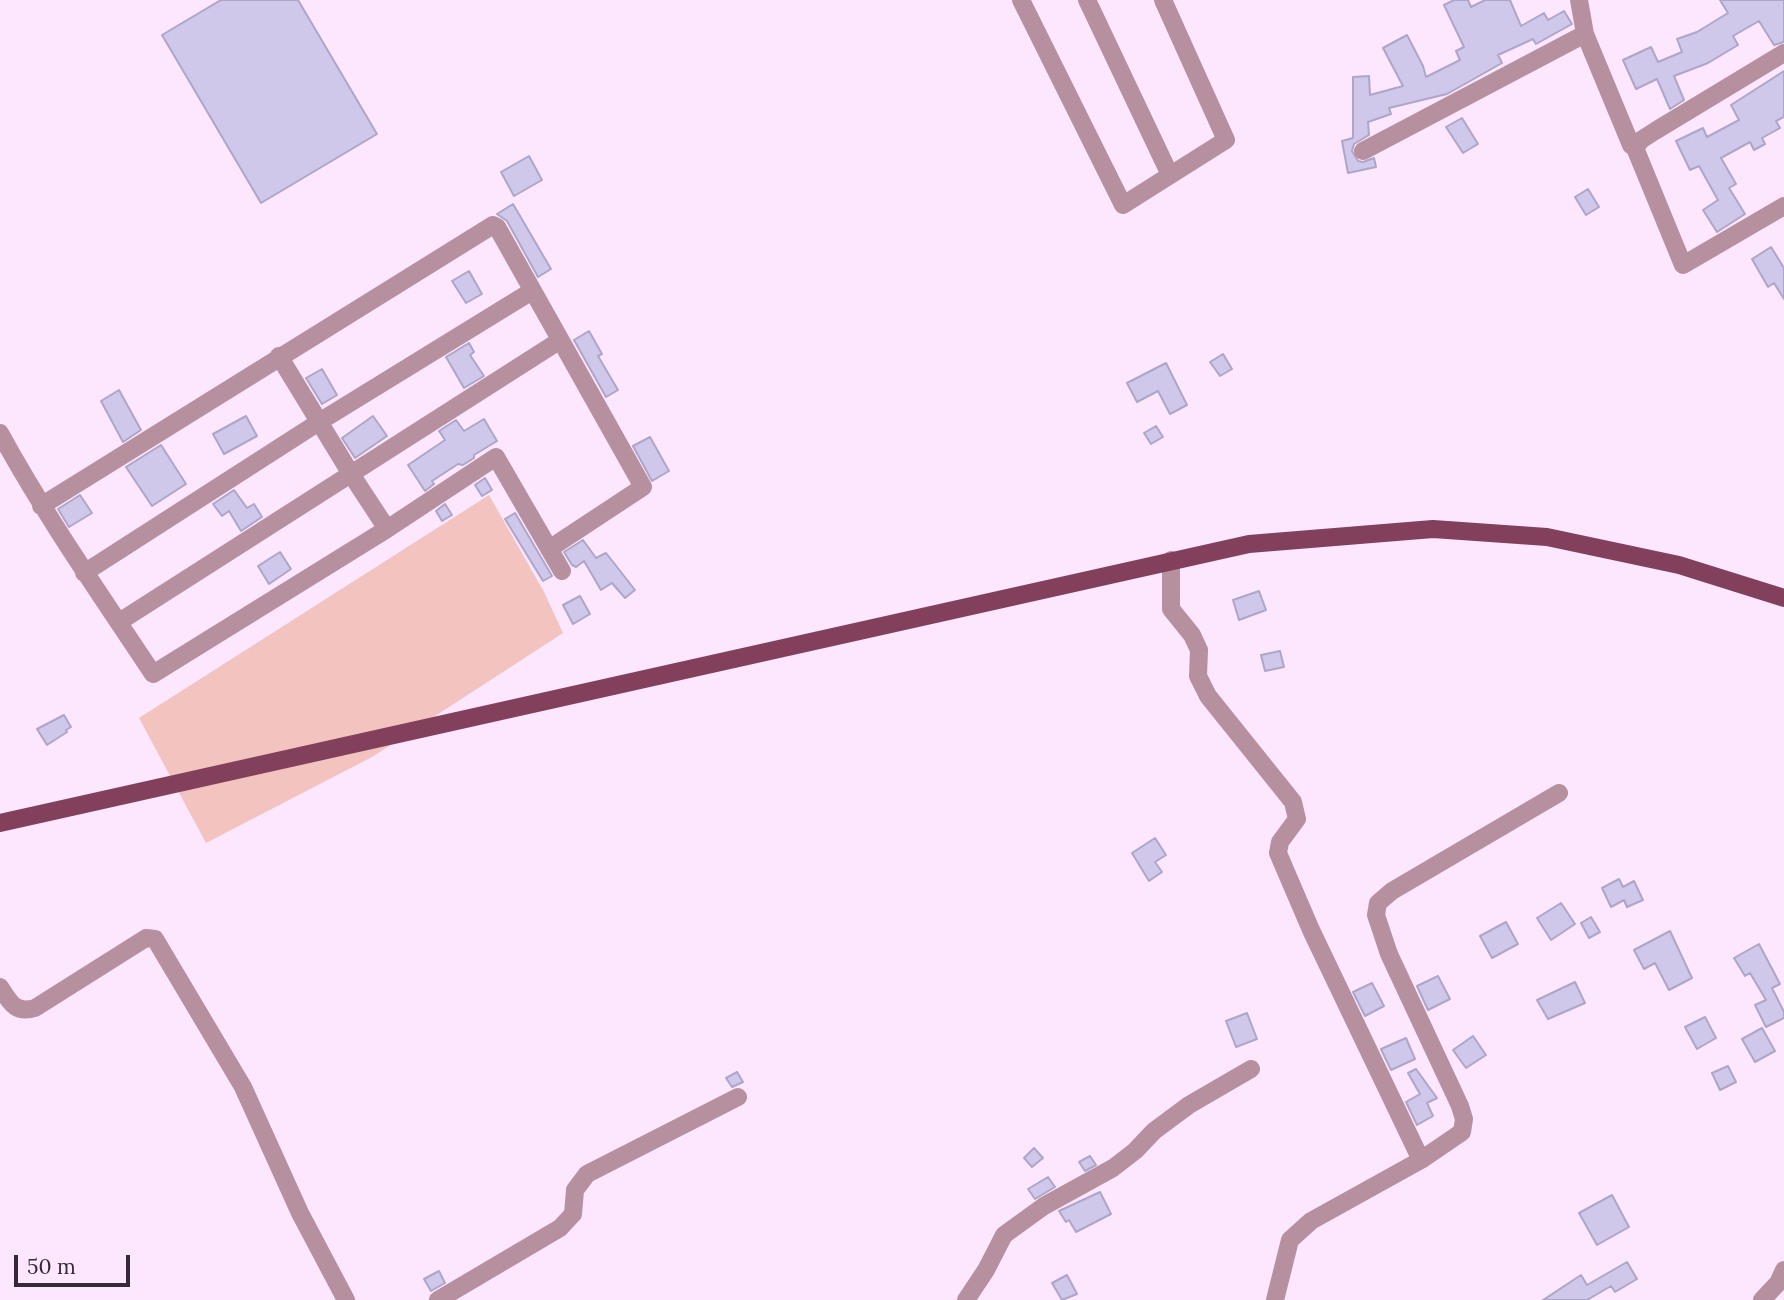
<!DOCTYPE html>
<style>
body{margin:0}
#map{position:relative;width:1784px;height:1300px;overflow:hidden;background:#fde7fe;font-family:Lora,serif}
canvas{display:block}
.scale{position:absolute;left:14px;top:1255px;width:116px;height:32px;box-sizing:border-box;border:4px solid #342934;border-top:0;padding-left:9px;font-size:21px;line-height:24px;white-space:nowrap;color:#342934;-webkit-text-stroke:5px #fde7fe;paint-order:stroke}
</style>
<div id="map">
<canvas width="1784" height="1300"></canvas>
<div class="scale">50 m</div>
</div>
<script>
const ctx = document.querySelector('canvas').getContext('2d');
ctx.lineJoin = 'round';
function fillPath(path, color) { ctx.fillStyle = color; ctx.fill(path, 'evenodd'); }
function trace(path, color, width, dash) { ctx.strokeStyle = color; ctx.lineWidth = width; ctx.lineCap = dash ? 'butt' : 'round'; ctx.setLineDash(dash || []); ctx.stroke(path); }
const green = new Path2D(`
 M489 495 544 592 563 633 372 757 206 843 139 718Z`);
const building = new Path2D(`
 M221 0H298L377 134 261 203 162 35Z
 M1454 0H1468L1471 7 1485 0H1510L1521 26 1544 13 1548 20 1564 11 1572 24 1536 44 1533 39 1498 55 1502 63 1447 94 1389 108 1391 114 1368 122 1369 135 1354 144 1352 151 1358 161 1363 162 1374 158 1376 167 1348 173 1342 141 1353 138V77L1369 76 1370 95 1403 86 1383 48 1407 35 1423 66 1426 77 1460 60 1456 51 1464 47 1444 5Z
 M1720 0H1784V42L1774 45 1759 21 1733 36 1738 45 1708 63 1674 76 1684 100 1670 109 1657 79 1636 89 1623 60 1651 47 1658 62 1682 52 1677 39 1697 32 1728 13Z
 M1784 71V117L1776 121 1780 128 1762 138 1765 144 1754 150 1750 142 1721 158 1736 184 1729 188 1745 214 1717 232 1703 210 1718 200 1699 166 1690 170 1676 141 1703 128 1707 137 1739 120 1731 105Z
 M1462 118 1478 144 1463 153 1446 127Z
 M529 156 542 180 514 196 501 172Z
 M1588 189 1599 207 1586 215 1575 197Z
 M513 204 551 269 538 277 507 221 497 214Z
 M1771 247 1784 268V299L1774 283 1768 287 1752 259Z
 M469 271 482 294 466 303 452 281Z
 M589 331 602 354 598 356 618 390 606 397 574 340Z
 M469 343 474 352 470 355 484 376 464 388 446 357Z
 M1223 354 1232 369 1220 376 1210 362Z
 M1166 363 1187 405 1170 414 1158 391 1137 402 1127 383Z
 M322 369 337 395 322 404 306 378Z
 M119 390 141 430 123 442 101 401Z
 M246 416 257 436 224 454 213 434Z
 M373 416 387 436 355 458 342 438Z
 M484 419 497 441 474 455V458L463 465 458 464 432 481 434 484 425 491 408 465 445 440 439 431 456 420 464 431Z
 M1156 426 1163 437 1151 444 1144 433Z
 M650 437 669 471 652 481 633 446Z
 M161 445 186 484 152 506 126 467Z
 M485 478 492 490 482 496 475 485Z
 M234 490 247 508 254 504 262 517 241 531 229 511 222 516 213 504Z
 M80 495 92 513 69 527 58 509Z
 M445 504 452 515 442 521 436 511Z
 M515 513 552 576 543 581 505 519Z
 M583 540 596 558 606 553 635 590 625 598 612 583 601 590 584 561 576 567 572 565 564 552Z
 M280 552 291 569 269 584 258 566Z
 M1259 591 1266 610 1239 620 1233 600Z
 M580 596 590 614 573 624 563 605Z
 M1280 651 1284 667 1265 671 1261 655Z
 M64 715 71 727 66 730 67 732 47 745 37 729Z
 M1155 838 1166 855 1155 862 1162 872 1149 881 1132 853Z
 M1619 879 1623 887 1634 881 1643 900 1627 907 1624 900 1611 907 1602 888Z
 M1561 903 1575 924 1551 940 1537 918Z
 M1591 917 1600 932 1589 938 1581 923Z
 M1506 922 1518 944 1492 958 1480 936Z
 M1670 931 1692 978 1669 990 1655 963 1644 969 1634 950Z
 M1759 944 1780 984 1772 988 1784 1012V1018L1766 1027 1755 1005 1766 1000 1750 973 1745 976 1734 958Z
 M1438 976 1450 999 1428 1010 1417 986Z
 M1575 982 1585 1003 1548 1019 1537 1000Z
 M1372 983 1384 1006 1365 1016 1353 992Z
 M1247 1013 1257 1039 1236 1047 1226 1021Z
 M1705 1017 1716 1038 1697 1049 1685 1027Z
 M1762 1028 1775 1051 1755 1062 1742 1039Z
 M1473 1036 1486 1055 1466 1068 1453 1050Z
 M1406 1038 1415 1059 1391 1070 1381 1049Z
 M1728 1066 1736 1082 1720 1090 1712 1073Z
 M1416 1069 1437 1098 1427 1103 1433 1116 1417 1125 1406 1102 1420 1094 1408 1073Z
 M737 1072 743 1082 732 1087 726 1078Z
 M1034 1148 1043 1158 1032 1167 1024 1158Z
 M1090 1156 1096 1165 1085 1171 1079 1162Z
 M1048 1177 1055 1187 1035 1199 1028 1189Z
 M1100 1192 1111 1214 1076 1232 1069 1220 1066 1222 1059 1211Z
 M1612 1195 1629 1227 1597 1245 1579 1213Z
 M1627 1262 1637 1279 1615 1292 1611 1286 1587 1300H1543L1581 1275 1587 1285Z
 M439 1271 445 1283 431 1291 424 1279Z
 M1067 1275 1077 1294 1062 1300 1052 1283Z`);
const minor = new Path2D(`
 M1021 0 1123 205 1226 140 1163 0
 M1087 0 1170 175
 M1579 0 1585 34 1631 145 1635 148 1683 265 1784 206
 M1635 148 1641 140 1655 131 1784 53
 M1363 151 1585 34
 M279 356 351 474 387 529
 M0 433C46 517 100 594 153 674L387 529 496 457 562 571
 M41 506 493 225 497 227 643 487 549 549
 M1171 560V609L1192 635 1199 650 1198 676 1208 696 1293 802 1297 819 1280 842 1278 853 1311 930 1421 1160
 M84 573 319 422 532 291
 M119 622 559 341
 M0 987C10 1002 15 1014 35 1008L146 938 155 939 243 1087 300 1213 346 1300
 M438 1300 560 1228 573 1214 575 1190 587 1174 738 1097
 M966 1300 986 1270 1004 1235 1044 1206 1113 1168 1135 1151 1154 1131 1189 1105 1251 1069
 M1275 1300 1290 1240 1311 1221 1421 1160 1462 1132 1464 1119 1460 1106 1389 954 1376 915 1378 903 1392 891 1559 793
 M1762 1300 1778 1283 1784 1270`);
const major = new Path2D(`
 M0 823 1249 544 1433 529 1547 537 1679 565 1784 598`);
fillPath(green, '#f2c3bf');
fillPath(building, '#cfc8eb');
trace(building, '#ada6c8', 2);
trace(minor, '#b7909f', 18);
trace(major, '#83405d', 18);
</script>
